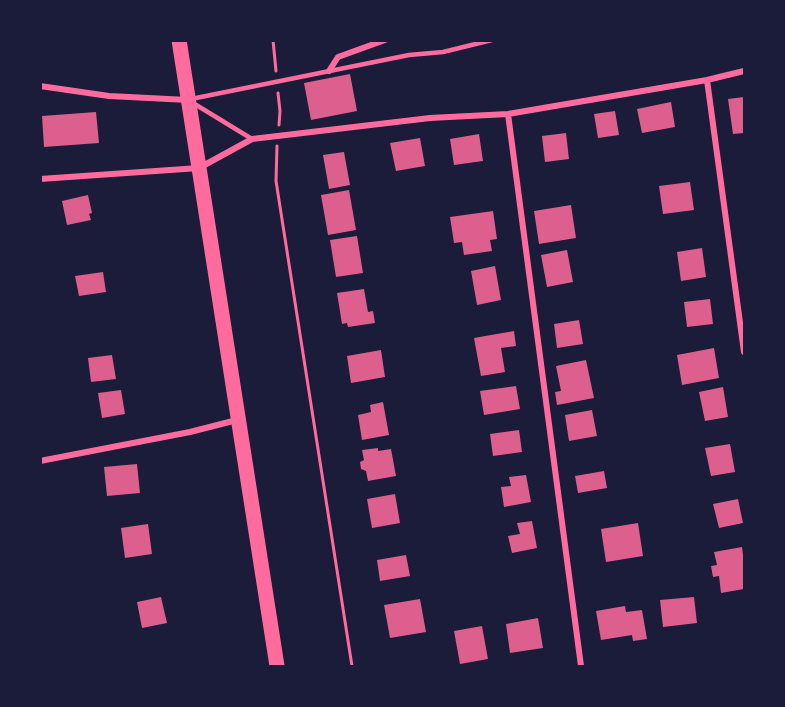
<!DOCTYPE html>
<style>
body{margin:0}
#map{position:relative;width:785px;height:707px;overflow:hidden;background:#1b1b3a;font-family:Manrope,sans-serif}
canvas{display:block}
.frame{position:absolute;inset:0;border:42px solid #1b1b3a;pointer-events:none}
</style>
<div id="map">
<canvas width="785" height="707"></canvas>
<div class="frame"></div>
</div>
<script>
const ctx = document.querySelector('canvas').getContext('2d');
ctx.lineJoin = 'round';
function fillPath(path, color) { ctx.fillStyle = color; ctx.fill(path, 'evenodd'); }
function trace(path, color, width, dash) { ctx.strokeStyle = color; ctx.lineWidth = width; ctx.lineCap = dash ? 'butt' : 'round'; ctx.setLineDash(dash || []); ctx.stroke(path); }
const building = new Path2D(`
 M350 74 357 111 311 120 304 83Z
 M744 97V133L733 134 728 99Z
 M671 102 675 127 642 133 637 109Z
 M615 111 619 135 598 138 594 114Z
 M96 112 99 143 44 147 42 116Z
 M566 133 569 159 545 162 542 136Z
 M479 134 483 161 454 165 450 139Z
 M420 138 425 166 396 171 390 143Z
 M344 152 350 185 329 189 323 155Z
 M690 182 694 210 663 214 659 186Z
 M349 190 356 230 328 235 321 195Z
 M88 195 92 213 89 214 91 220 67 225 62 201Z
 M571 205 576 238 539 244 534 211Z
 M493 211 497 239 490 240 492 251 464 255 462 242 454 243 450 217Z
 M357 236 363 273 336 277 330 240Z
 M702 248 706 277 681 281 677 252Z
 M567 250 573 282 547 287 541 255Z
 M495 266 501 300 477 305 471 271Z
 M103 272 106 292 79 296 75 276Z
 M364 289 368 312 373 311 375 323 348 327 347 323 342 324 337 293Z
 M710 299 713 324 687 327 684 302Z
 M579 320 583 344 557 348 554 324Z
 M514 331 516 346 501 348 505 372 481 376 474 338Z
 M714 348 719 378 682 385 677 355Z
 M381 350 385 377 351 383 347 356Z
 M112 355 116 379 91 382 88 358Z
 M586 360 594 398 557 405 555 392 561 391 556 366Z
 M516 386 520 409 484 415 480 391Z
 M723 387 728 417 705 421 699 392Z
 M121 390 125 414 102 418 98 393Z
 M383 402 389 435 362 440 358 415 371 412 370 405Z
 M592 410 597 436 569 441 565 415Z
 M519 430 522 452 493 456 490 434Z
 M730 444 735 472 711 476 705 448Z
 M378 448V451L391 449 396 476 368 481 366 471 361 469 360 462 364 460 362 450Z
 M137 464 140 493 107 496 104 467Z
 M604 471 607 488 578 493 575 476Z
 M526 475 531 502 504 507 501 487 511 486 509 477Z
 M395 494 400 523 372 528 367 499Z
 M738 499 743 523 719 528 713 504Z
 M532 521 537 548 512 553 508 536 520 534 517 523Z
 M638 523 643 556 606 562 601 529Z
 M148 524 152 554 125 558 121 528Z
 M742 547 744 562V589L721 593 719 576 713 577 711 566 717 565 714 552Z
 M406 555 410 576 380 581 377 560Z
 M161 597 167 623 142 628 137 602Z
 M694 597 697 623 663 627 660 600Z
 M420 599 426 632 390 638 384 605Z
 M625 606 626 612 642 610 647 639 633 641 632 635 601 640 596 611Z
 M538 618 543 648 510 653 506 624Z
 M482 626 488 659 460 664 454 631Z`);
const path = new Path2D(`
 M273 40 276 71
 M278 93 280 111 279 125
 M277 146 276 181 352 666`);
const service = new Path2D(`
 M191 99 409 55 443 52 492 40
 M193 103 252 139`);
const minor = new Path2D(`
 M329 71 338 57 385 40
 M707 80 744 352
 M40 86 109 96 188 100
 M508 114 581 666
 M40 179 199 168 252 139 430 118 508 114 707 80 744 71
 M40 461 190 432 237 420`);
const primary = new Path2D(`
 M179 40 277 666`);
fillPath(building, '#dd5f8e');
trace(path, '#ff6b9d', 3);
trace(service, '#ff6b9d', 4.5);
trace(minor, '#ff6b9d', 6);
trace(primary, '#ff6b9d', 15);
</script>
